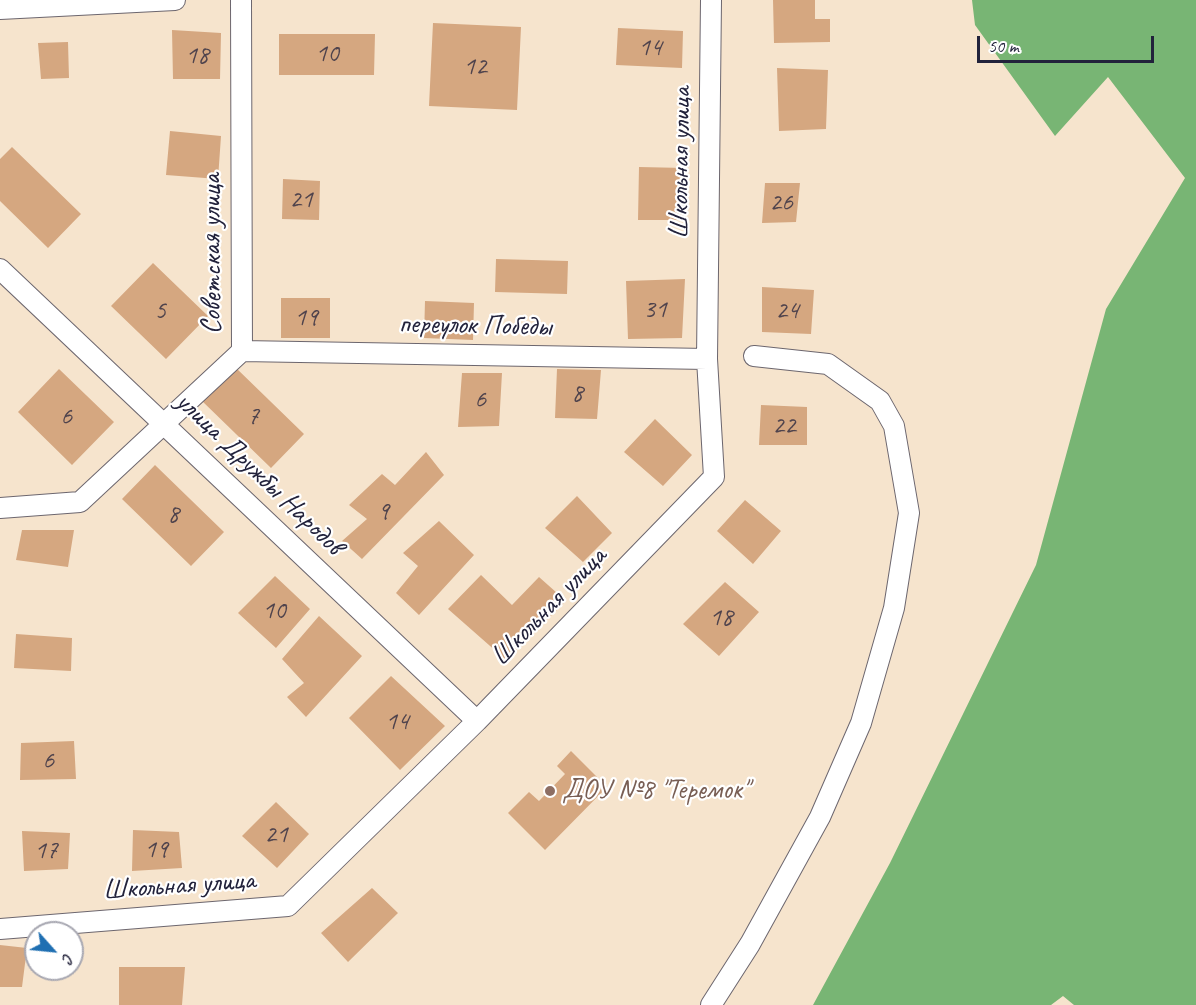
<!DOCTYPE html>
<meta charset="utf-8">
<style>
body{margin:0}
#map{position:relative;width:1196px;height:1005px;overflow:hidden;background:#f6e4cd;font-family:Caveat,sans-serif}
canvas{display:block}
.north{position:absolute;left:24px;top:921px;width:60px;height:60px;box-sizing:border-box;background:#fff;border:2px solid #a7a7b1;border-radius:50%;rotate:117deg;font-size:16px;font-weight:700;line-height:24px;text-align:center;color:#22223b}
.north::after{content:'';display:block;margin:auto;width:21px;height:27px;background:#1f6fb2;clip-path:polygon(50% 0,100% 100%,50% 72%,0 100%)}
.scale{position:absolute;left:977px;top:36px;width:177px;height:27px;box-sizing:border-box;border:3px solid #22223b;border-top:0;padding-left:8px;font-size:18px;line-height:21px;white-space:nowrap;color:#22223b;-webkit-text-stroke:4px #fff;paint-order:stroke}
</style>
<div id="map">
<canvas width="1196" height="1005"></canvas>
<div class="north">С</div>
<div class="scale">50 m</div>
</div>
<script>
const ctx = document.querySelector('canvas').getContext('2d');
ctx.lineJoin = 'round';
function fillPath(path, color) { ctx.fillStyle = color; ctx.fill(path, 'evenodd'); }
function trace(path, color, width, dash) { ctx.strokeStyle = color; ctx.lineWidth = width; ctx.lineCap = dash ? 'butt' : 'round'; ctx.setLineDash(dash || []); ctx.stroke(path); }
function drawText(font, color, halo, rows, align = 'center') {
  ctx.font = font + ' Caveat,sans-serif'; ctx.lineWidth = 4.5; ctx.setLineDash([]); ctx.textBaseline = 'middle'; ctx.strokeStyle = halo; ctx.fillStyle = color; for (const [text, x, y, turn = 0] of rows) {
    ctx.save(); ctx.translate(x, y); ctx.rotate((+turn || 0) * Math.PI / 180); ctx.textAlign = isNaN(turn) ? turn : align; if (halo) ctx.strokeText(text, 0, 0); ctx.fillText(text, 0, 0); ctx.restore();
  }
}
const forest = new Path2D(`
 M972 0H1196V1005H1074L1063 996 1051 1005H813L890 863 1036 565 1106 309 1185 178 1108 77 1055 136 975 25Z`);
const building = new Path2D(`
 M773 0H815V19H830V42L774 43Z
 M433 23 521 27 517 110 429 106Z
 M618 28 683 31 682 68 616 65Z
 M172 30 221 33 220 79H173Z
 M279 34H375L374 75H279Z
 M68 42 69 78 41 79 38 43Z
 M777 68 828 70 826 129 779 131Z
 M170 131 221 136 218 179 166 175Z
 M12 147 81 214 48 248 0 201V159Z
 M639 167 685 168 684 220H638Z
 M283 179 320 181 319 220 282 219Z
 M765 183H800L796 222 762 223Z
 M496 259 568 261 567 294 495 292Z
 M153 263 208 316 166 359 111 306Z
 M685 279 682 338 628 339 626 281Z
 M762 287 814 290 811 334 762 332Z
 M281 298H330V338H281Z
 M425 301 474 303 473 340 424 338Z
 M234 366 304 434 271 468 201 400Z
 M59 369 114 422 72 465 18 412Z
 M557 369 601 370 597 419 555 418Z
 M462 373H502L499 426 458 427Z
 M761 405 807 407V445H759Z
 M655 419 692 455 663 486 624 452Z
 M426 452 444 475 362 559 342 541 367 519 349 505 382 474 395 485Z
 M155 465 224 532 191 566 122 499Z
 M577 496 612 533 583 562 545 528Z
 M745 500 781 531 753 564 717 531Z
 M439 521 474 555 419 615 396 593 418 566 403 553Z
 M22 530H74L68 567 16 560Z
 M481 575 512 605 539 577 566 601 506 660 448 609Z
 M275 576 310 609 276 648 238 613Z
 M725 582 759 612 719 656 683 624Z
 M319 616 362 656 306 717 287 697 304 683 282 659Z
 M16 634 72 638 71 671 14 668Z
 M391 676 445 726 400 770 349 718Z
 M74 741 76 779 20 780 21 743Z
 M571 751 607 787 545 850 508 813 529 792 539 801 565 774 557 766Z
 M276 802 309 834 277 868 242 836Z
 M133 830 179 832 182 868 132 871Z
 M22 831 70 833 68 869 24 871Z
 M372 888 398 913 348 962 321 933Z
 M0 945 27 948 22 987H0Z
 M119 967H185L182 1005H119Z`);
const street = new Path2D(`
 M0 9 175 0
 M0 269 477 721
 M242 351 707 359
 M0 508 80 502 242 351 241 0
 M0 929 288 906 477 721 714 477 707 359 711 0
 M711 1005 750 944 820 817 861 723 894 608 909 513 894 426 880 401 828 364 754 356`);
const markers = [
 [550,791,6,"#8d6e63"]
];
const numberNames = [
 ["14",650,48],
 ["10",327,54],
 ["18",197,56],
 ["12",475,67],
 ["21",301,200],
 ["26",781,203],
 ["31",655,310],
 ["5",160,311],
 ["24",787,311],
 ["19",306,318],
 ["8",577,394],
 ["6",480,400],
 ["6",66,417],
 ["7",253,417],
 ["22",784,426],
 ["9",383,512],
 ["8",173,515],
 ["10",274,611],
 ["18",721,618],
 ["14",397,722],
 ["6",48,761],
 ["21",276,835],
 ["19",156,850],
 ["17",46,851]
];
const streetNames = [
 ["Школьная улица",681,163,-89],
 ["Советская улица",213,254,-90],
 ["переулок Победы",475,326,1],
 ["улица Дружбы Народов",259,474,44],
 ["Школьная улица",549,607,-46],
 ["Школьная улица",179,886,-4]
];
const educationNames = [
 ["ДОУ №8 \"Теремок\"",562,791]
];
fillPath(forest, '#78b574');
fillPath(building, '#d5a780');
trace(street, '#6c666e', 22);
trace(street, '#fff', 20);
for (const [x, y, r, color] of markers) { const dot = new Path2D(); dot.arc(x, y, r, 0, 2 * Math.PI); ctx.fillStyle = color; ctx.fill(dot); trace(dot, '#fff', 2); }
drawText('26px', '#4f434c', null, numberNames);
drawText('28px', '#22223b', '#fff', streetNames);
drawText('28px', '#785e54', '#fff', educationNames, 'left');
</script>
